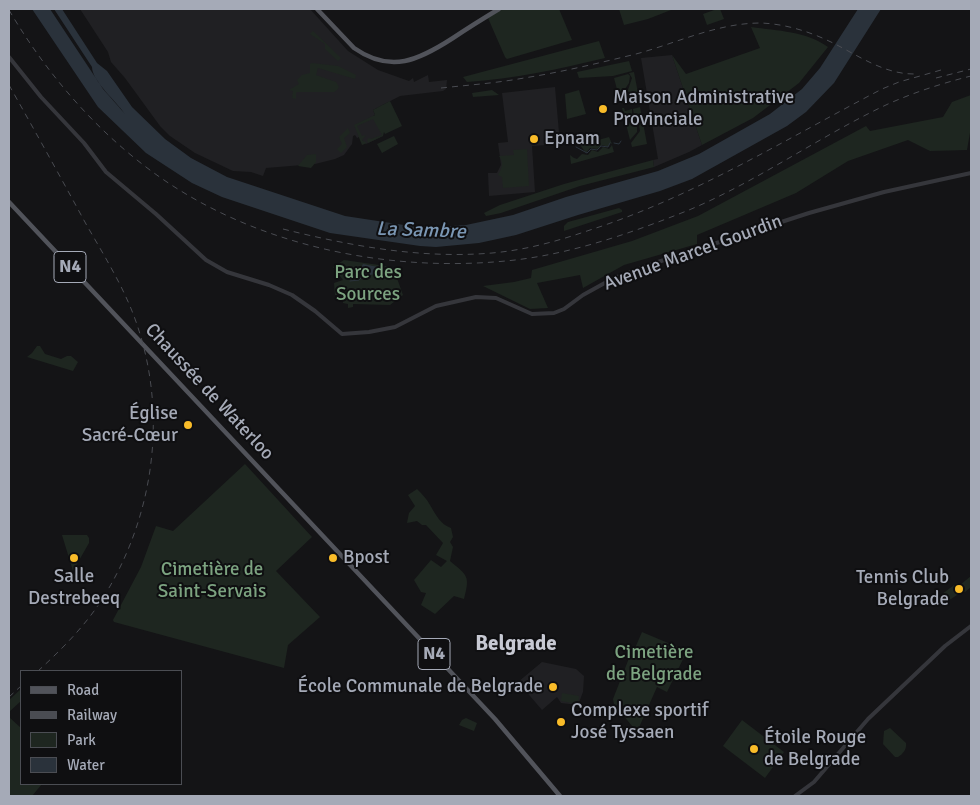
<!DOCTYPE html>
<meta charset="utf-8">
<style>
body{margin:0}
#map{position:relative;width:980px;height:805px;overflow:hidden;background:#141416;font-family:Signika,sans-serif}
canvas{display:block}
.frame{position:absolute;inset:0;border:10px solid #a5aab7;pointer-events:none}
.legend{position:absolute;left:20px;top:670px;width:162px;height:115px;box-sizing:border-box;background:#0f0f11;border:1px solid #4b4d53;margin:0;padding:6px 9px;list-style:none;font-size:15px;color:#a5aab7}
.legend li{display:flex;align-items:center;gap:10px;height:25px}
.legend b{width:25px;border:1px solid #4b4d53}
</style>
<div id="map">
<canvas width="980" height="805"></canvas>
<div class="frame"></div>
<ul class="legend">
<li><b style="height:6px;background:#51535a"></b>Road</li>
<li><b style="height:6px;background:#4a4c52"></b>Railway</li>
<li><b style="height:14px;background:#1e2620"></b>Park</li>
<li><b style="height:14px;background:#2a323b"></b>Water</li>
</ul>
</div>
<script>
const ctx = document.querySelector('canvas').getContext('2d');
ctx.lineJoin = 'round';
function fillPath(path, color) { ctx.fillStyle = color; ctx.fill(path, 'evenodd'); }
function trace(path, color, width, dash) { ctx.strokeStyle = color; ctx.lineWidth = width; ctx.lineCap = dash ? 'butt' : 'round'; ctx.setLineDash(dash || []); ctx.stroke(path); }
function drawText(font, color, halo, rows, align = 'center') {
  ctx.font = font + ' Signika,sans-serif'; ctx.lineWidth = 4; ctx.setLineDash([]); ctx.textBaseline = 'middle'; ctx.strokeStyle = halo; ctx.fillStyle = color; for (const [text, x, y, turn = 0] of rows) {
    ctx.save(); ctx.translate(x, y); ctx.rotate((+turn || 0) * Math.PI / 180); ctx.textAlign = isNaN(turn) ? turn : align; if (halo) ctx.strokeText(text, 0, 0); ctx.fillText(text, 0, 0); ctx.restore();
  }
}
const built = new Path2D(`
 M80 9H310L348 51 378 70 409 81 413 78 414 82 428 75 429 82 447 80 446 89 443 91 400 96 373 110 375 115 373 116 383 136 366 144 359 137 357 138 355 135 353 136 352 144 344 155 335 159 315 164 266 168 263 176 251 172 233 171 195 153 170 136 160 126 125 78 111 62 108 52Z
 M672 55 702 145 689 152 654 167 653 160 658 159 641 58Z
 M555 87 560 144 532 146 535 192 489 196 488 173H497L501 165 498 143 508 142 502 93Z
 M542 662 576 669 584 676 583 692 578 705 561 703 557 697 542 710 518 682Z`);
const green = new Path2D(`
 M502 9H559L572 40 507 59 505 57 488 18Z
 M619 9H671V10L648 19 624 25Z
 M717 9H720L724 19 707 25 703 14Z
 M751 27C778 31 806 31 828 47L799 83 753 118 702 145 672 55 686 74 760 48Z
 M313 31 341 58 338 61 325 49V44L310 34Z
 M599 41 605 58C559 69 514 79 467 82L463 77Z
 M629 61 632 71 613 76 579 78 577 72Z
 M312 63 338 66 356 75 355 79 318 68 316 75 336 82 339 87 337 90 334 92H297L296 93V99L292 98 293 91 289 90 299 84 297 80 302 75 310 73V64Z
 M634 72 638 93 629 95 628 90 632 78 629 73Z
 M628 74 630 76 629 83 625 89 628 95 621 97V101H620L614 78Z
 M492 90 499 95 473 97 472 93Z
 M579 90 586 114 567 119 565 94Z
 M971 95V127L967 150 930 151 908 140 848 161 796 193 697 235V244L624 265 583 288 580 275 537 283 548 308 530 309 483 286 514 282 531 278 532 270 632 241 698 216 866 126 870 131 943 117 952 102Z
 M390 101 402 126 385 134 384 132 383 136 368 143 367 140 369 138 371 139 382 135 373 119 357 126 362 136 366 135 362 140 367 143 362 145 354 125 375 115 373 110Z
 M640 107 647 144 632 147 631 143 640 131 639 125 628 117 634 114 633 109Z
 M622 108H624L625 111 632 109V114L626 117 637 127V132L630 140Z
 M348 128 350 133 344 138 347 147 341 153 337 149 342 144 339 137Z
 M394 136 398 144 382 153 377 144Z
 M609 137 612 144 610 143 608 147 602 145 597 149 590 148 586 153 580 145Z
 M612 145 614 152 571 164 570 155 574 158 577 159 582 154 588 155 592 150 598 152 603 147 609 149Z
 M527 149 529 186 503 188 502 177 498 175C502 168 504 163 499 156L514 155 513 150Z
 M316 154V162L311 168 298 166 307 155Z
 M653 160 654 167 580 186 501 213 486 216 484 213 500 205 564 184Z
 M619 208 622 210V212L564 231V226L568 222Z
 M344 260 393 267 403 295 390 305 353 304V307L348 308V304L343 303V295H335L334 283 343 280 333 267Z
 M37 346H40L45 354 61 359 67 356H71L78 362 73 371 27 357 32 353Z
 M245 464 312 537 276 571 320 617 288 645 284 668 114 622 113 620 141 567 156 526 173 531Z
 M417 489C422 494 427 499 430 505 436 515 440 524 451 528L453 537 450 542 453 547 450 561C468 576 470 576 464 599L454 596 435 614 421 605 426 593 421 592 414 580 431 560 441 567 447 561 436 555 443 543 426 525H422L417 521 407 523 409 513 415 506 408 495Z
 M62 535H87L89 538V543L73 571Z
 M971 576V587L965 592 963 591 948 601 942 594 957 583 960 585Z
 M642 632 687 651 667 692 657 687 637 732 614 704 613 699 633 648H635Z
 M21 689V701L9 712V700Z
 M562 693 579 696 578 704 561 701Z
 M9 717 21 728V784H42L32 796H9Z
 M466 718 477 723 474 731 459 725 462 720Z
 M742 720 784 752 765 778 723 746Z
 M890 728 906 743C907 749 903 754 898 757H895L883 744 884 731Z`);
const water = new Path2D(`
 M32 9H50L103 89 125 114C117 102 92 81 92 67L54 9H62L97 63 107 71 132 107 165 139 191 158 227 177 345 216 404 225 436 227 466 225 513 215 566 197 658 171 699 154 770 114 802 89 820 68 858 9H881L834 83 806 112 787 126 692 179 660 191 578 215 516 235 479 243 436 247 420 246 330 233 222 197 192 183 146 153 98 107Z
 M363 264 378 267 379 270 375 274 365 276C361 272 360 269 363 264Z`);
const stream = new Path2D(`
 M614 143 619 144 621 141
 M576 147 587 153 591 149 597 150 601 146 608 147 610 143
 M350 281 359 280 364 275`);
const minor = new Path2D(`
 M9 57 41 97 84 143 106 172 156 214 206 260 227 272 269 285 292 295 315 311 342 334 369 332 395 327 436 306 476 297 496 298 532 314 554 313 564 309 583 295 612 279 661 261 809 213 884 192 971 173
 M795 796 814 782 868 719 945 646 971 626`);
const major = new Path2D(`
 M317 9 354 48C391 74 419 60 453 38 468 28 484 18 499 9
 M9 202 495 719 560 796`);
const rail = new Path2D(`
 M9 10C46 73 95 130 154 173 256 247 392 274 515 260 575 253 634 232 689 210 758 181 820 136 888 104 915 92 943 83 971 76
 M936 78 971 69
 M9 85C35 131 61 178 86 224 102 252 120 281 132 311 170 407 156 518 99 604 82 629 60 651 38 671
 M441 88C469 85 497 83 524 78 562 72 599 63 636 54 677 43 717 23 761 23 786 24 811 32 833 43 859 56 884 74 914 74
 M283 229C351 246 421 259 492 253 526 250 558 241 590 230 693 197 786 139 882 89L899 82 941 70
 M9 697 21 686`);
const markers = [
 [603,109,5,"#f9bc29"],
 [534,139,5,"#f9bc29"],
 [188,425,5,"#f9bc29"],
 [74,558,5,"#f9bc29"],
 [333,558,5,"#f9bc29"],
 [959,589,5,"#f9bc29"],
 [553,687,5,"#f9bc29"],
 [561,722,5,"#f9bc29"],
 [754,749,5,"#f9bc29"]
];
const shields = [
 [70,267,32],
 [434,654,32]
];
const shieldNames = [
 ["N4",70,267],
 ["N4",434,654]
];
const poiNames = [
 ["Maison Administrative",613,98],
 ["Provinciale",613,120],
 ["Epnam",544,139],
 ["Église",178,414,"right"],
 ["Sacré-Cœur",178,436,"right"],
 ["Bpost",343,558],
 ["Salle",74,577,"center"],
 ["Destrebeeq",74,599,"center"],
 ["Tennis Club",949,578,"right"],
 ["Belgrade",949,600,"right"],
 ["École Communale de Belgrade",543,687,"right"],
 ["Complexe sportif",571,711],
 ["José Tyssaen",571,733],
 ["Étoile Rouge",764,738],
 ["de Belgrade",764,760]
];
const streetNames = [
 ["Avenue Marcel Gourdin",693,253,-20],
 ["Chaussée de Waterloo",209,392,47]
];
const parkNames = [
 ["Parc des",368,273],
 ["Sources",368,295],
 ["Cimetière de",212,570],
 ["Saint-Servais",212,592],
 ["Cimetière",654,653],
 ["de Belgrade",654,675]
];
const waterNames = [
 ["La Sambre",421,231,2]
];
const quarterNames = [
 ["Belgrade",516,644]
];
fillPath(built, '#202023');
fillPath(green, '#1e2620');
fillPath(water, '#2a323b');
trace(stream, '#2a323b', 1);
trace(minor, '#35363b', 4);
trace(major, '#51535a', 4.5);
trace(rail, '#4a4c52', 1, [6, 5]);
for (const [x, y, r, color] of markers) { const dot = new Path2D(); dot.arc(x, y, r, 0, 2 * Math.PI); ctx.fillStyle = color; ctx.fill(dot); trace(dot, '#0f0f11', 2); }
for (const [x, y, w] of shields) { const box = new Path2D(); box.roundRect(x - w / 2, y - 15.5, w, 31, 4); ctx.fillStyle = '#0f0f11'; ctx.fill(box); trace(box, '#a5aab7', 1); }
drawText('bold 18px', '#a5aab7', null, shieldNames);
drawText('19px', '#a5aab7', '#0f0f11', poiNames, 'left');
drawText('19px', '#a5aab7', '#0f0f11', streetNames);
drawText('19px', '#7ca380', '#0f0f11', parkNames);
drawText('italic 20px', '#7b97b4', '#0f0f11', waterNames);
drawText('bold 21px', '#c7c9d3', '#0f0f11', quarterNames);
</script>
